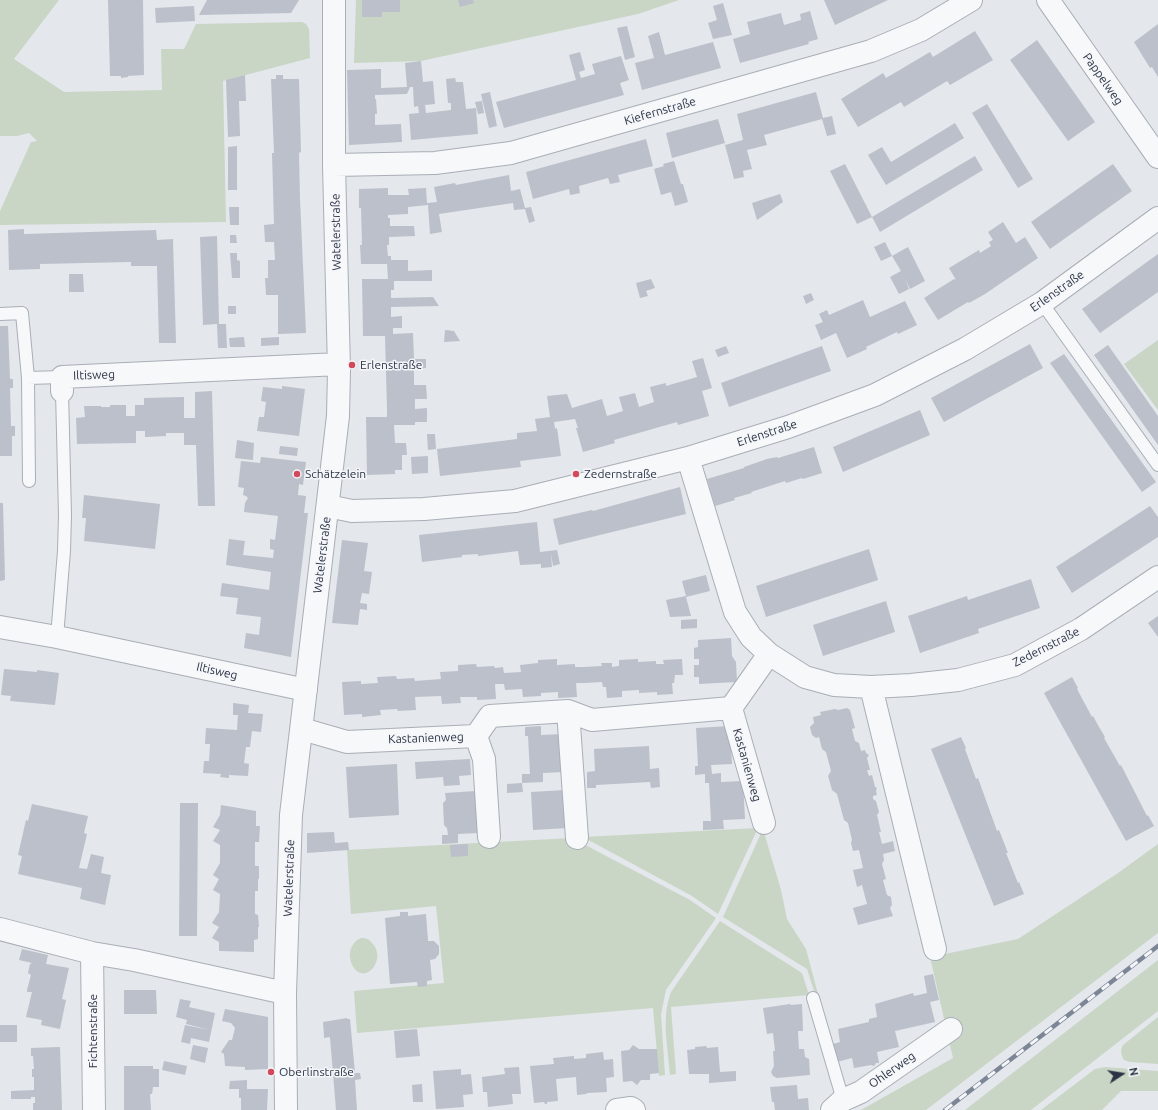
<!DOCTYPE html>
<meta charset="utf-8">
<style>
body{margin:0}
#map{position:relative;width:1158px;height:1110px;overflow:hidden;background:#e4e7ec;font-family:Ubuntu,sans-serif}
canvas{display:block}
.north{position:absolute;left:1102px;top:1054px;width:40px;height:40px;-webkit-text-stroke:3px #f4f6f9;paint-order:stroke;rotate:78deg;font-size:11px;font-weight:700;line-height:16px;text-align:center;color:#2b3445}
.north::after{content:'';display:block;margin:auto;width:14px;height:18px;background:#2b3445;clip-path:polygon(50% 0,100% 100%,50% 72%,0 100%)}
</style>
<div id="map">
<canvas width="1158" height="1110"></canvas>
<div class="north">N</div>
</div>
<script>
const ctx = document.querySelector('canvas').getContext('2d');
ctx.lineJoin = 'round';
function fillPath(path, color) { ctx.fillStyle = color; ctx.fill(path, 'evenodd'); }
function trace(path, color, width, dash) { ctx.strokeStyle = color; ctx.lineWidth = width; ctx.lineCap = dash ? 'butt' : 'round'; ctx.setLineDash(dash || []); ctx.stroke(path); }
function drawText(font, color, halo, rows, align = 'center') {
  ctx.font = font + ' Ubuntu,sans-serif'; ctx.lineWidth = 3; ctx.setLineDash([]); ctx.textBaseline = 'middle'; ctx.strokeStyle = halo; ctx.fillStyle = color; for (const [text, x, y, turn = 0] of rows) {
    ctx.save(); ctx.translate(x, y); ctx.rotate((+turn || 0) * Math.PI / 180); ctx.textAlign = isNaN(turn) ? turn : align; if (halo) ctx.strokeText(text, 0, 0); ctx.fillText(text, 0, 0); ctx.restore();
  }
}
const green = new Path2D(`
 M0 0H59L14 59 64 92 162 90 161 49H184L196 24 302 22 306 24 309 29 310 58 223 81 226 222 0 225V211L31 142 37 141 29 133 17 136H0Z
 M356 0H679L638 14 421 61 354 63Z
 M1158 340V410L1124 364Z
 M758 828 718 914 692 896 583 837Z
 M763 829 781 890 787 919 806 949 818 994H815L807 969 723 917Z
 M572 838 690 900 716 918 666 990 661 1014 665 1075 659 1076 653 1008 357 1033 354 991 444 983 436 906 351 914 347 850Z
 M1158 844V933L926 1110H861L953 1058 930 957 1018 939 1118 873Z
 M720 921 802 973 809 995 671 1007 676 1074 670 1075C668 1048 661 1018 671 992Z
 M361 938C366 938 369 939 372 943 387 958 367 985 354 968 347 958 349 943 361 938Z
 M1158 960V1011L1031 1110H965Z
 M1158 1017V1064L1130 1062 1124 1060C1121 1055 1120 1050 1123 1045Z
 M1105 1067 1158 1071V1091H1121L1102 1110H1041L1095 1069Z`);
const building = new Path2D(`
 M108 0H143L144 75 128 76V77L121 78V76H110Z
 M207 0H299L291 13 199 15Z
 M362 0H400V12H382V17H362Z
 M458 0H473L474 3 460 7Z
 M824 0H888L835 25Z
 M723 3 732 35 713 39 708 23 717 20 713 6Z
 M194 6 195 21 156 23 155 8Z
 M810 11 818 39 808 42 809 44 740 63 733 39 750 34 747 22 781 13 784 25 801 20 800 14Z
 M1158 24V77L1152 67 1150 68 1134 42Z
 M627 26 635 57 625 60 617 28Z
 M975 31 993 60 950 85 947 81 904 107 901 102 858 127 841 99 883 73 886 78 930 52 933 57Z
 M659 32 665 55 713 42 721 68 642 90 635 63 654 58 648 36Z
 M1037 40 1095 122 1068 141 1010 60Z
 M580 52 585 70 579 72 581 78 595 74 592 64 621 56 629 80 620 83 624 95 504 128 496 102 576 80 569 55Z
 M421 61 423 82 433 81 435 104 425 105 426 113 451 110V103H448L446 79 455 78 456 82H463L466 109 476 108 478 134 411 140 409 114 419 113 418 106 414 107 413 87H410L407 94 375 95V99H376L377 114H375V125L401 124 402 142 349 145 347 70 381 69V88L407 87 405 63Z
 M245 75 246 101H239L240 136 228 137 226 80Z
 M276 75H283V79H299L301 152 299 153 300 199 306 333 278 334V295H266L265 278H268V260H275L274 242H265L264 225 274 224 272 153H274L271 79H276Z
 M490 92 497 126 489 128 481 94Z
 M816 92 823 118 832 116 836 134 827 136 822 119 764 135 767 145 747 150 752 169 743 171 744 177 734 179 725 145 743 140 737 114Z
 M482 101 484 113 478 114 475 102Z
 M987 104 1033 179 1018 188 972 113Z
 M718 119 725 143 672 158 666 133Z
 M955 123 964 138 886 185 868 155 882 147 891 162Z
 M646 139 653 166 618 175 620 182 610 184 608 178 579 186 580 193 576 194 570 195 569 189 533 199 526 172Z
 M237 146V190H228V147Z
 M975 156 983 170 880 232 872 217Z
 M674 161 681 184H683L688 202 675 206 671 192 661 195 654 169 664 166 663 164Z
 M845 164 872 217 857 224 830 171Z
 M1113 164 1132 191 1050 249 1031 222Z
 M509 175 511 191 520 189 525 208 531 207 535 221 529 223 525 209 514 210 513 203 439 214 442 232 430 234 428 205 408 207V214L388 215V218H390V226H414L415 236 389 237V245H387L388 256H391V260H408V271L432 270V281H394V290H391V298L433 297 439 306 391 307V317L402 316V328H393V334L413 333 414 359H426V368L414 369V385H426L427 399H415V409L427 408V422H415V425H394L395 443H406L407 455H402V470H395V474L367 475 366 417H387V410L385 336H363L362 279H388L387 264H361L360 245H362L361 208H359V189L388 188V195H409L408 189 426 188 427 203 437 202 434 187 455 183 456 185Z
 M780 194 783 202 757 220 752 203Z
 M229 207H239V225H230Z
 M1003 222 1016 243 1025 237 1038 258 985 294 969 303 968 302 938 320 924 298 954 279 956 280 949 268 979 250 980 253 991 246 989 242 993 240 988 232Z
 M24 229V234L156 230 157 240 173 239 176 343H159L157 266H131V262L40 264V269L9 270 8 230Z
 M230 235H236L237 243H230Z
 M217 236 219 324H226L227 348H218L217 324 203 325 200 237Z
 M885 242 892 256 881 261 874 247Z
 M908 247 925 281 910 289 905 279 909 289 899 294 890 277 901 271 892 256Z
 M230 253H237V260L240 261V278H232Z
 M1158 254V292L1100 333 1082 309Z
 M69 274H83L84 292H69Z
 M651 279 655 288 646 291 648 296 640 298 636 283Z
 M811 293 814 300 806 304 803 296Z
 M863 300 870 317 905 301 917 325 898 334 897 332 866 347 867 349 847 358 836 333 821 340 815 325 823 322 819 314 827 310 829 315Z
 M228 306H236V314H228Z
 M0 326H8L10 379H13V388H10L11 426H15V436H12V456H0Z
 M445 330 454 331 460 341 444 342Z
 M244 337 245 347H230L229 338Z
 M279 337V345L261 346V338Z
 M1030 344 1043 368 944 422 931 398Z
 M1108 345 1158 416V445L1094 355Z
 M726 346 729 353 718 357 715 350Z
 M822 346 831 371 729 407 721 383Z
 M1064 354 1156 482 1142 492 1050 363Z
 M703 358 712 388 702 391 709 416 678 425 677 422 614 440 615 443 583 452 576 428H578L575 419 554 422 555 429 557 428 561 456 520 461 521 467 440 476 437 449 517 439V433L537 431 535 419 550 417 547 396 567 394 572 408 602 399 607 416 623 411 619 397 635 393 639 407 654 402 650 387 666 383V386L697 377 692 361Z
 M282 386 305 389 299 436 257 431 259 417H264L266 402 261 401 263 387 282 389Z
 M212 391 215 506H198L196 445H184V433H166V436L145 437V431H136V443L77 444 76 418 85 417 84 406H101V407H110V405H126V416H135V405H144V398L184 397V418H195V392Z
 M920 410 930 435 843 472 833 447Z
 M427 434H435L436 449 428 450Z
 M237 440 254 443 253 460 235 458Z
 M280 446 298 448 297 456 279 454Z
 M814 447 822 473 803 479 802 478 786 483 785 481 751 492 752 493 734 498 735 500 715 506 707 479 744 468V467L767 459 777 457 778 458Z
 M428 456V473L412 474 411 457Z
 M261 457 306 462 303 485 299 484 298 495 306 496 304 513H308L291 657 244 648 246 633 259 635 261 617 236 614 238 598 220 596 222 583 269 590 271 572 226 565 229 539 245 541 243 555 273 558 274 550 270 549V539L275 540 278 516 244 512 245 503 248 498 246 496 243 495 244 488 238 487 241 461 260 463Z
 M680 487 686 514 559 545 553 519 592 510 593 511Z
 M84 495 160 504 155 549 84 541 86 518H82Z
 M0 503H3L5 580 0 581Z
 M1150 506 1158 517V537L1072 593 1056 567Z
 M537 522 540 552 557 550 560 564 553 566 551 554 552 567 541 568V564L520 565 518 551 478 556V554L462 555V557L422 562 419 535Z
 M342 540 368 543 364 571 372 572 369 594 362 593 360 603 367 604V610L360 609 358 625 332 623Z
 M869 549 878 580 766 617 756 586Z
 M706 575 710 591 686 597 691 616 670 617 666 600 686 596 682 581Z
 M1031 579 1040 608 978 629 979 633 920 653 908 616 967 596 968 600Z
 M886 601 895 632 823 656 813 625Z
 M1158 616V637L1148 623Z
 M697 619V628L681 629V620Z
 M731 638 732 656 736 662 737 682 699 684V677H694V665H699V659H694V648L698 647V640Z
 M557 659V665L575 664V667H584L602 666 601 663H612V667L619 666V660L638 659V662L656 661V664H664L663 660 682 659 683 675H675L674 683H672L673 694 657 695V692L639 693V690L622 691V697L607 698 606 687H603L602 682 585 683H576L577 697 558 698V692L541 693V696L523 697 522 689 505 690 504 684H495L496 699 477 700V697H460L461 703 442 704 441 696 415 697 416 710 398 711 397 709 380 710 381 715 362 717V714L344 715 342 682 361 681V684L378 683 377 677 396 676 397 679 414 678 415 681 441 679 440 672 458 671V665L476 664 477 667 494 666 495 668 503 667 504 673 521 672 520 665 538 663V660Z
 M4 669 37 672V670L59 673 55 705 10 701 11 696 1 695Z
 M1072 677 1078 688 1077 689 1092 717 1093 716 1099 727 1105 737 1104 738 1120 766 1121 765 1147 816 1148 815 1154 826 1126 841 1044 693Z
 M233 703 249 705 248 713 263 714 261 732 252 731 250 747H246L244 763 249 764 248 776 229 775V778L220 777 221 774 203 773 204 761H209L210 744H205L206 728 237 730 238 715H233Z
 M847 708 850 710 855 728 852 729 855 741 859 743 861 751 865 750 866 753 869 755 867 758 870 770H867L869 776 872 775 875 787 877 788 876 791 877 795 873 796V799L876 801 879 812 877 815 881 832H879L882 844 893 841 895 851 883 854 884 860 882 864 886 879 883 880 887 895 891 897 892 905 890 908 893 916 858 925 853 908 867 904 862 885 857 887 853 870 863 868 859 850 853 851 851 843 852 840 848 823 844 820 837 794 832 790 828 776 831 771 826 752 822 749 819 737 816 738 812 735 810 727 814 723 813 717 821 715 820 712 835 709 838 710Z
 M541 726V735L562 734 564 772 543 773V782L522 783 523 792 507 793V784L522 783V774H530L528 736H525V727Z
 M730 726 732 764 711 765 712 774 721 773V782L743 781 745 819 723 820 724 829 703 830V821H711L709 783H705V774L695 775V766H698L696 728Z
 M961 737 966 748 965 749 976 779 978 778 997 831 999 830 1008 853H1006L1018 883 1019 882 1024 894 994 906 931 749Z
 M649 746 650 769 659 768 660 787 651 788 650 782 596 785V788H587V772L595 771 594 749Z
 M470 759 471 775 459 776 460 785 444 786 443 777 416 779 415 762Z
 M397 764 399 815 349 818 346 767Z
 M565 790 568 828 533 830 531 792Z
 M476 791 478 833 458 834V843L442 844V835H448L447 828 444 825 443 803 446 800 445 793Z
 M180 803H198L197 936H179Z
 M32 804 88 816 84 833 87 834 79 868 87 869 91 854 104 857 101 873 111 875 105 905 80 899 82 888 18 874 22 856 18 855 26 820 28 821Z
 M221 805 256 811V826H260L259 842H255V866H259V879H258V891H255V914L258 915 259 927H258V939L254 940V952L219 951V942L212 938 219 927 212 923 219 912 220 894 213 890 219 879 213 875 220 863V845L213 841 220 830 213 827 220 815Z
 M334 832 335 843 348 842 349 850 307 853V833Z
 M468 844V856L451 857 450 845Z
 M400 912H408V916L426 914 428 941H434L439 946V954L435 959 430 960 432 980 427 981V986L418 987 417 982 390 984 385 918 400 916Z
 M22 949 48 955 46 964 69 968 62 999 66 1000 60 1029 41 1025 42 1020 26 1017 32 992H27V990L31 975 28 973 30 964 32 963 19 960Z
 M933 974 939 1000 930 1002 935 1022 895 1031 899 1047 877 1052 879 1063H876L874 1066 871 1065 854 1068 852 1058 837 1062 833 1044 840 1042 838 1029 869 1022V1019L877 1017 875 1004 913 993 914 996 927 993 924 976Z
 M124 990H156L157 1014H124Z
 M180 999 191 1001 189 1007 215 1013 209 1042 191 1038 190 1044 181 1042 185 1025 210 1030 186 1024 187 1020 176 1017Z
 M790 1004 791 1005 802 1004 803 1031H798L799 1049H804L805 1057 809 1059 810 1075 777 1078 773 1076 771 1072 774 1066 773 1051H775L773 1033 767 1034 763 1008Z
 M225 1009 268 1017V1069L245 1070V1067L225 1066 224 1054 221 1052 229 1040H232L235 1028 231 1023 222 1021Z
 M347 1018V1019H350L355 1073H360L361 1079 355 1080 357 1110H336L330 1037 324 1038V1036L323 1022Z
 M0 1025H17V1042H0Z
 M417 1029 420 1056 396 1058 394 1031Z
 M193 1045 208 1048 205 1063 190 1059Z
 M633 1045 639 1049H657L659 1073 650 1074V1080H641L637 1085 632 1081 623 1082 621 1051 629 1050Z
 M706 1046 707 1048 718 1047 720 1072 736 1071V1081L709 1083V1074H689L687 1050 695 1049V1047Z
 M60 1047 62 1110H33V1103H35V1097H31V1099H11V1091L34 1090V1077H32V1069H34L33 1056H31V1048Z
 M603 1052 604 1060 613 1059 614 1077 606 1078 607 1092 587 1093 586 1094 577 1095 576 1077 556 1079 558 1101 547 1102V1104H545L544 1102 534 1103 530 1066 554 1064 553 1058 574 1056V1059L586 1058V1054Z
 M164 1061 187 1066 185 1075 162 1070Z
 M124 1066H153V1069H159V1087H153L152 1094H150L151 1110H124Z
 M519 1067 521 1094H512L513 1104 488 1107 487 1092H483L482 1077 505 1074 504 1068Z
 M461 1069V1075L471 1074 473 1094 463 1095 464 1107 436 1109 433 1071Z
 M247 1080V1089H268L267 1110H241V1098H239V1089H229L230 1081Z
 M422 1084 423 1102H413L412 1085Z
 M797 1085 798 1099 808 1098 809 1110H775L774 1102H772L770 1087Z`);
const lane = new Path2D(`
 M1042 303 1158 465
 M0 314 22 313 28 378 62 377
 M28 378 29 481
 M57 637 64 551 65 515 62 391
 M813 998 843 1100`);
const street = new Path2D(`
 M1048 0 1158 157
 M334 165 435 163 511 153 871 51 921 30 971 0
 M62 391V377L339 364
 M688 458 735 612 751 637 769 654 805 677 834 685 871 687 911 685 958 680 1015 665 1081 629 1158 577
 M328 506 352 511 424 509 515 501 688 458 788 427 875 395 965 349 1042 303 1158 218
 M0 627 57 637 306 690
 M871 687 935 949
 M731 708 764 823
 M568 711 577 838
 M302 729 347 742 476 736 490 716 568 711 592 720 731 708 769 654
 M476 736 484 759 489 837
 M0 929 92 953 134 960 285 993
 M92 953 94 1110
 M286 1110 285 993 291 815 338 416 339 370 334 165V0
 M617 1110 631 1108 634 1110
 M832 1110 843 1100 861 1092 951 1029`);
const rail = new Path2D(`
 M945 1110 1158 946`);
const markers = [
 [352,365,4,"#d1495b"],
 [297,474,4,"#d1495b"],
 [576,474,4,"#d1495b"],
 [271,1072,4,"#d1495b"]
];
const streetNames = [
 ["Pappelweg",1103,79,55],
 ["Kiefernstraße",660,111,-16],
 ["Watelerstraße",336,232,-91],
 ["Erlenstraße",1057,291,-35],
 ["Iltisweg",94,375,-2],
 ["Erlenstraße",767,433,-18],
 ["Watelerstraße",322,555,-83],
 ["Zedernstraße",1046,647,-27],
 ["Iltisweg",217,671,13],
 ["Kastanienweg",426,738,-2],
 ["Kastanienweg",747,765,74],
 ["Watelerstraße",289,878,-88],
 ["Fichtenstraße",93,1031,-90],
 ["Ohlerweg",892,1070,-35]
];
const poiNames = [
 ["Erlenstraße",360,365],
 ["Schätzelein",305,474],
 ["Zedernstraße",584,474],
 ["Oberlinstraße",279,1072]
];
fillPath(green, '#c9d6c5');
fillPath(building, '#bbc0ca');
trace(lane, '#a9aeb7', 14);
trace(street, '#a9aeb7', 24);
trace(lane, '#f7f8fa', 12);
trace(street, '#f7f8fa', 22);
trace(rail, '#7d8696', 4.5);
trace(rail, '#f4f6f9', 3, [9]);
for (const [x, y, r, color] of markers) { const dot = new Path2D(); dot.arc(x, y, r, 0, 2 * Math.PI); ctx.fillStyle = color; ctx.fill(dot); trace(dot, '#f4f6f9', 1.5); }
drawText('12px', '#2b3445', '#f4f6f9', streetNames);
drawText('12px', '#2b3445', '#f4f6f9', poiNames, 'left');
</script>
